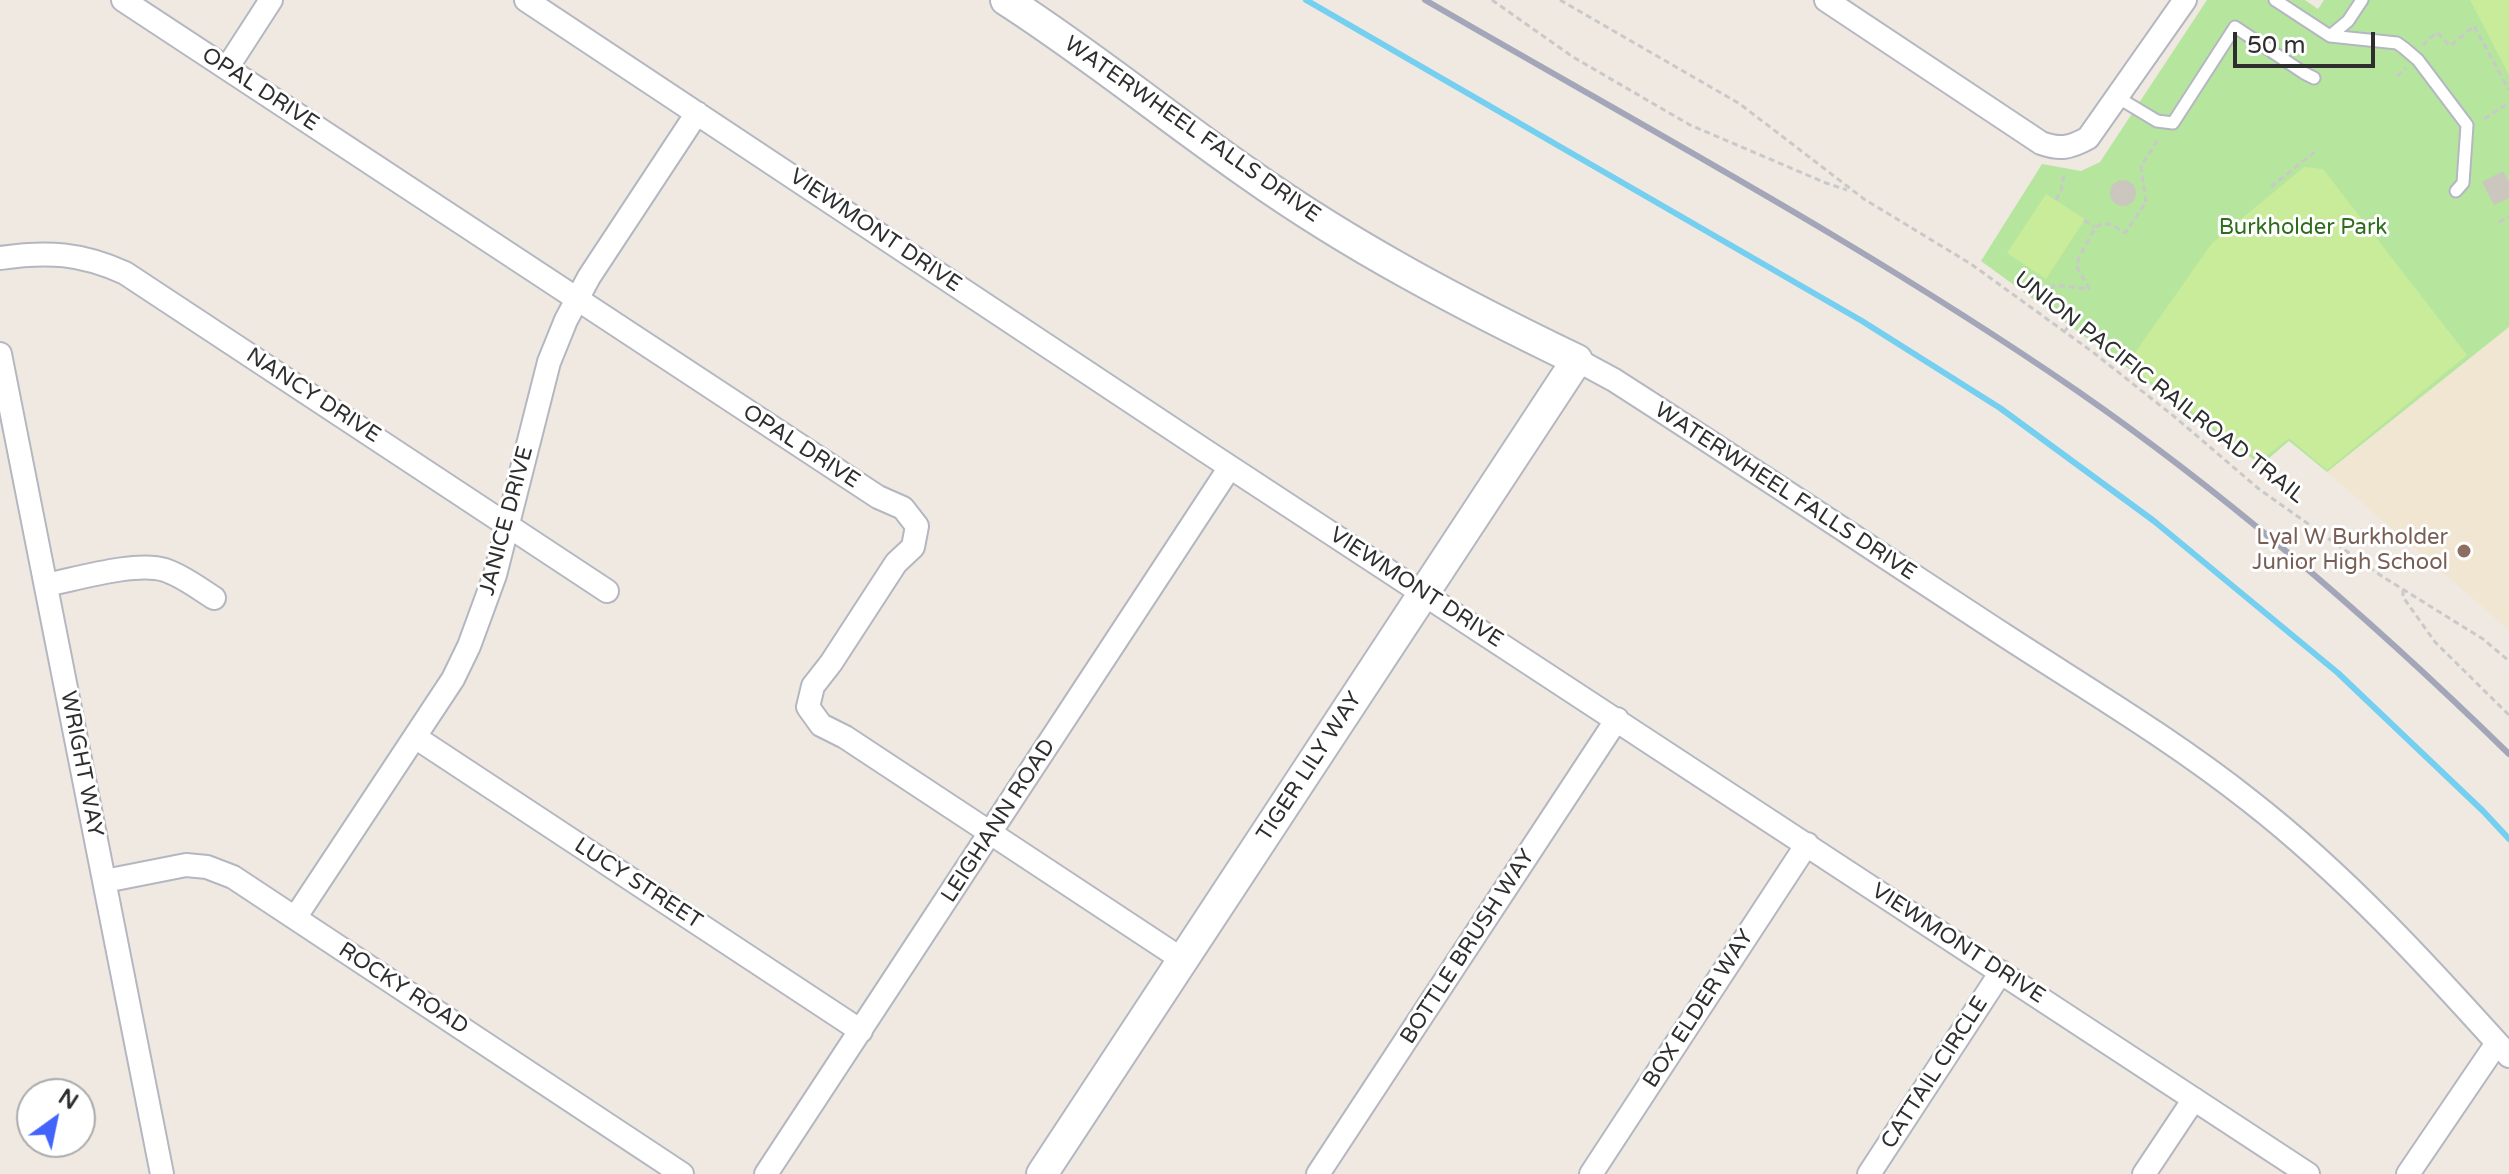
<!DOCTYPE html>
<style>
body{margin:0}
#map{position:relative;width:2509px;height:1174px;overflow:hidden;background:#efe9e1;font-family:"Varela Round",sans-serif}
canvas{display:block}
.north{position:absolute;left:16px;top:1078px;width:80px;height:80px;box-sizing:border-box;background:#fff;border:2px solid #ababab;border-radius:50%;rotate:33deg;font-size:22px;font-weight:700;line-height:32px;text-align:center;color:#2e2e2e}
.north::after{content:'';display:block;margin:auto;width:28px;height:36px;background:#4264fb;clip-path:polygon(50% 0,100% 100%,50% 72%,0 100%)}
.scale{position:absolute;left:2233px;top:32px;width:142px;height:36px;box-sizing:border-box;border:4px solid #2e2e2e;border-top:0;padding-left:10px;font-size:24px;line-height:28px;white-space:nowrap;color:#2e2e2e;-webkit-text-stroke:6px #fff;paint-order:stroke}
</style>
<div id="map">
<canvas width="2509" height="1174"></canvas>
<div class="north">N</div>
<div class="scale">50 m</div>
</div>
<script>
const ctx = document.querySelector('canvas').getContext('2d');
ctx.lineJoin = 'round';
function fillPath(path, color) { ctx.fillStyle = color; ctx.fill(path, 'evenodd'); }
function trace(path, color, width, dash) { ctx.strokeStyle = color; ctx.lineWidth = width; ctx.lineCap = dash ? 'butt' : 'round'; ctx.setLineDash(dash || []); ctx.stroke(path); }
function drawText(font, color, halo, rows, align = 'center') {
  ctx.font = font + ' "Varela Round",sans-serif'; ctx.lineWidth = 6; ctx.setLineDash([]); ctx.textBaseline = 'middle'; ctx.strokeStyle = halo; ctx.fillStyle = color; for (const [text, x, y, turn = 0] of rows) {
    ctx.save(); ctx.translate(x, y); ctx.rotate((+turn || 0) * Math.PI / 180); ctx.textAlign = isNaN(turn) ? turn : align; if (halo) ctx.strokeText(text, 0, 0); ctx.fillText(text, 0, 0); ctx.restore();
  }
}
const education = new Path2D(`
 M2509 327V630L2327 472Z`);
const green = new Path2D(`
 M2207 0H2305L2318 9 2324 0H2509V327L2327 472 2289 441 2261 465 1981 261 2042 164 2081 171 2100 162Z`);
const pitch = new Path2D(`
 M2470 0H2509V75Z
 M2304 167 2323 169 2467 355 2327 470 2289 438 2260 461 2127 364 2212 243Z
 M2046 194 2085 219 2046 279 2007 253Z`);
const stream = new Path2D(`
 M1306 0 1862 321 2000 408 2154 521 2338 673 2483 811 2509 839`);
const building = new Path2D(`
 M2503 171 2509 182V198L2494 205 2482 182Z
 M2110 193a13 13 0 1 1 26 0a13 13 0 1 1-26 0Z`);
const path = new Path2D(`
 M1492 0 1573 57 1690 125 1826 183 1847 190
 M1560 0 1740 104 1864 199 1971 264 2094 353 2176 418 2259 489 2383 577 2483 639 2509 661
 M2423 45 2437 32 2450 46 2474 26 2509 90
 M2397 76 2406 68
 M2484 119 2509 103
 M2271 187 2317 150
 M2056 200 2061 191 2064 174
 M2084 220 2095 227
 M2499 222 2509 217
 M2065 331 2070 324 2042 303 2054 285 2089 289C2087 282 2079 274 2077 266 2077 260 2082 253 2084 248 2097 224 2099 215 2125 233L2146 202 2141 166 2159 138
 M2403 590V597L2435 642 2509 715`);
const lane = new Path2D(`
 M2275 0 2330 36 2397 43 2404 48 2418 60 2467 125 2463 183 2456 191
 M2330 36 2348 21 2362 0
 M2117 97 2157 121 2173 123 2235 27 2304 73 2314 78`);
const street = new Path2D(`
 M123 0 878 497 903 508 917 526 913 547 896 563 831 663 813 686 808 707 821 725 845 737 1183 960
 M526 0 1204 450 2308 1174
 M1826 0 2041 143C2060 150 2070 148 2088 138L2185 0
 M227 68 271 0
 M0 258C48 251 81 253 125 273L607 591
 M0 354 162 1174
 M1577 360 1614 380C1745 464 1874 550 2004 635 2087 689 2173 740 2250 801 2345 875 2429 967 2509 1056
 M46 585C77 579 135 561 165 570 183 576 198 588 214 598
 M415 737 861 1031
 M105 881 186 865 207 867 233 877 682 1174
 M295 918 453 679 469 646 495 575 549 362 566 320 589 277 697 113
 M766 1174 1230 467
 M1318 1174 1617 719
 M1591 1174 1807 844
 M1869 1174 2001 972
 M2144 1174 2194 1099
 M2408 1174 2497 1043`);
const secondary = new Path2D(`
 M1006 0C1090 54 1167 117 1249 174 1352 247 1463 305 1577 360L1042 1174`);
const rail = new Path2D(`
 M1425 0C1644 127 1868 247 2076 390 2232 498 2374 622 2509 754`);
const markers = [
 [2464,551,8,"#8d6e63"]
];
const streetNames = [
 ["OPAL DRIVE",260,90,33],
 ["WATERWHEEL FALLS DRIVE",1192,130,35],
 ["VIEWMONT DRIVE",875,231,34],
 ["UNION PACIFIC RAILROAD TRAIL",2159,388,38],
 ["NANCY DRIVE",313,396,33],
 ["OPAL DRIVE",801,447,33],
 ["WATERWHEEL FALLS DRIVE",1785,492,33],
 ["JANICE DRIVE",507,521,-75],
 ["VIEWMONT DRIVE",1416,588,33],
 ["WRIGHT WAY",81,764,79],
 ["TIGER LILY WAY",1310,767,-57],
 ["LEIGHANN ROAD",999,821,-57],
 ["LUCY STREET",638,884,33],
 ["VIEWMONT DRIVE",1958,944,33],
 ["BOTTLE BRUSH WAY",1468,947,-57],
 ["ROCKY ROAD",403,989,33],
 ["BOX ELDER WAY",1699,1009,-57],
 ["CATTAIL CIRCLE",1935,1073,-57]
];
const parkNames = [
 ["Burkholder Park",2303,228]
];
const educationNames = [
 ["Lyal W Burkholder",2448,538],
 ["Junior High School",2448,563]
];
fillPath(education, '#f0e6d1');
fillPath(green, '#b6e59e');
fillPath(pitch, '#c9ec9a');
trace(stream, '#75cff0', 6);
fillPath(building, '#cbc7bf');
trace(lane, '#b4b7c1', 15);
trace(street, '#b4b7c1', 26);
trace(secondary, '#b4b7c1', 34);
trace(path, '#c9c9c9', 3, [6, 4]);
trace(lane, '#fff', 11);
trace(street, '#fff', 22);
trace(secondary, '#fff', 30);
trace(rail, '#a3a6b8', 6);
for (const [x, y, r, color] of markers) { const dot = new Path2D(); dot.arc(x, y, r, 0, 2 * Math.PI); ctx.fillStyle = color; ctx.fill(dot); trace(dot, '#fff', 3); }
drawText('22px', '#2e2e2e', '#fff', streetNames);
drawText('22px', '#2c6e1b', '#fff', parkNames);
drawText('22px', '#785e54', '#fff', educationNames, 'right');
</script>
